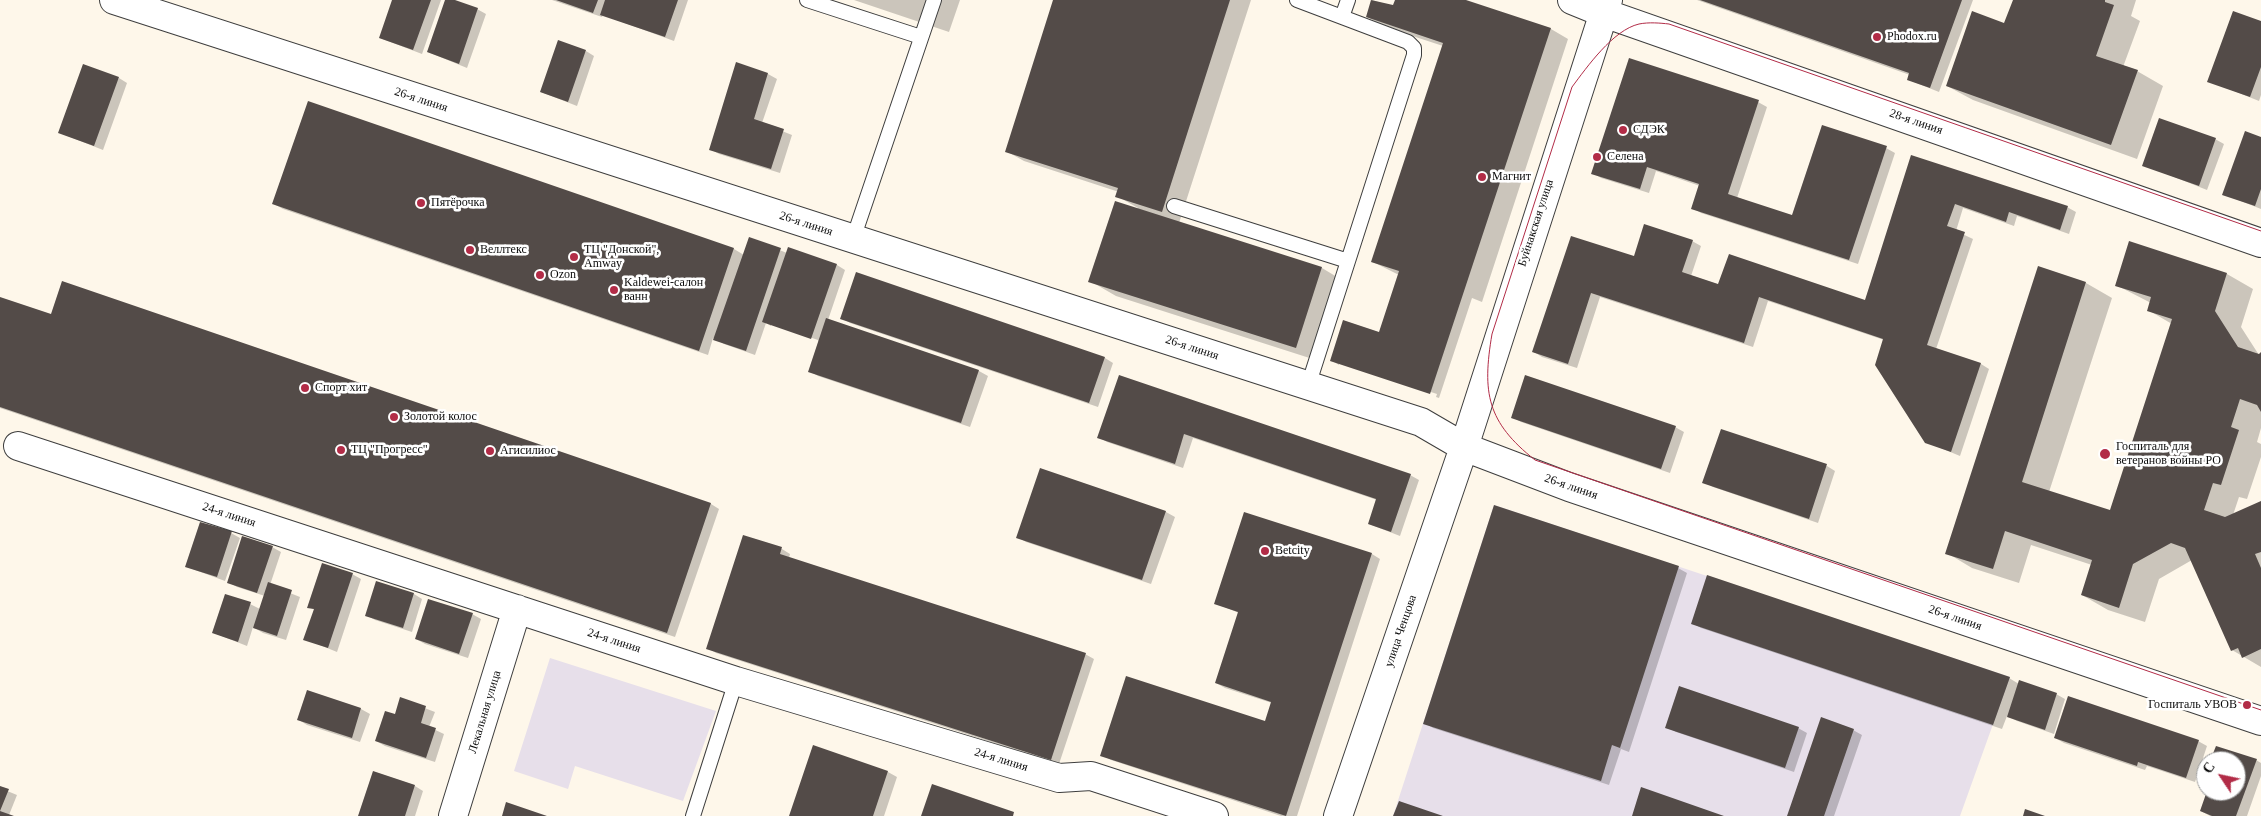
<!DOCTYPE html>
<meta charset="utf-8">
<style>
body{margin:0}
#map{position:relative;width:2261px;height:816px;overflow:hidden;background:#fef7ea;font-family:"Times New Roman",serif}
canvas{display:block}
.north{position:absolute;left:2196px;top:751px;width:50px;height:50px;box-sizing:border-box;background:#fff;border:1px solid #9d9d9d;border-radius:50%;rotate:304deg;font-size:14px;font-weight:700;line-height:20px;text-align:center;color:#0b0b0b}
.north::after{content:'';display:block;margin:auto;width:18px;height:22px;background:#b22c47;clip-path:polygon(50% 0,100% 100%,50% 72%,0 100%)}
</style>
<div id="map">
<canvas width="2261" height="816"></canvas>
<div class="north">С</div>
</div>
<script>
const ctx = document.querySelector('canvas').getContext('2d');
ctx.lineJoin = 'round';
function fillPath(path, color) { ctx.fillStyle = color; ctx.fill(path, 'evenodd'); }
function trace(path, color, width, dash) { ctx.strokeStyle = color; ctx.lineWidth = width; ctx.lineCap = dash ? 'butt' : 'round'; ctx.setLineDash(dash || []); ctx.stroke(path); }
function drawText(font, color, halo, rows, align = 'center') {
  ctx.font = font + ' "Times New Roman",serif'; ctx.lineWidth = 5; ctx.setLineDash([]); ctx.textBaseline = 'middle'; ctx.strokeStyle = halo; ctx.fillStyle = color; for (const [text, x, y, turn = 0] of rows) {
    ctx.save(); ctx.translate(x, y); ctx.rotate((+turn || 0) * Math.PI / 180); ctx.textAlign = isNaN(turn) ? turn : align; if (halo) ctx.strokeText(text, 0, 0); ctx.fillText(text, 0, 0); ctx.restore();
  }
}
const industrial = new Path2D(`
 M1494 505 2010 677 1960 816H1393Z
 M550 658 716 711 683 801 575 766 568 789 514 771Z`);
const shadow = new Path2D(`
 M394 0H441L422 54 380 38Z
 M446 0 477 9 486 14 467 68 428 52Z
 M552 0H688L674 41 603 15 602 17Z
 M854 0H960L949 32Z
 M1055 0H1251L1179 223 1322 268 1347 283 1322 362 1116 296 1090 281 1138 208 1117 196 1119 192 1024 161 1006 151Z
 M1372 0 1394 7 1396 0H1462L1551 29 1568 39 1482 302 1472 298 1439 398 1436 397 1437 394 1339 362V365L1331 360 1380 333 1399 275 1373 262 1443 46 1385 27 1367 17Z
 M1697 0H1973L1939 92 1909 80 1910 75Z
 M2014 0H2136L2131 16 2140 21 2123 67 2137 71 2163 86 2137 159 1973 100 1947 86 2005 25Z
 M2261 23V95L2259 101 2209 81Z
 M586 51 594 56 577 106 541 92Z
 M737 64 768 74 777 79 762 123 792 135 780 173 719 154 710 149Z
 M119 78 127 83 103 150 60 133Z
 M1758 102 1767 107 1737 198 1793 217 1886 148 1895 153 1858 264 1701 213 1693 208 1700 186 1656 171 1649 193 1601 178 1593 173Z
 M309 103 734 249 744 255 749 238 787 253 837 265 845 270 828 320 979 371 988 376 970 427 818 376 810 371 819 342 818 340 771 324V326L766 323 755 355 724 344 713 338 708 355 283 209 274 204Z
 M2261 138V209L2223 194Z
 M2215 139 2224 144 2207 190 2144 165Z
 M1912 156 2067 207 2076 212 2069 234 2017 216 2014 226 1963 208 1956 231 1973 239 1936 349 1981 364 1989 369 1960 456 1926 442 1884 340 1768 301 1753 347 1600 297 1577 368 1542 357 1534 352 1572 237 1635 258 1692 241 1701 246 1691 276 1719 285 1865 301Z
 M2130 243 2227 274 2253 289 2241 327 2259 355 2261 354V428L2257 442 2261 444V457L2247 499 2239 497 2233 515 2261 502V667L2232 650 2192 560 2159 579 2145 622 2108 610 2082 595 2092 565 2031 545 2019 583 1972 568 1947 553 2039 268 2086 283 2112 298 2049 492 2111 512 2172 324 2148 310 2151 303 2116 285Z
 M0 298 52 316 711 504 719 509 675 637 0 408Z
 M842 318 1105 358 1113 363 1098 407 850 323Z
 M1119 377 1410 475 1419 480 1400 536 1369 524 1377 500 1193 438 1183 468 1107 442 1099 437Z
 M1512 417 1675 427 1684 432 1670 473 1521 422Z
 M1722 430 1827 466 1835 471 1818 523 1713 487 1704 482Z
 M1041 470 1166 512 1175 517 1151 584 1026 542 1018 537Z
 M231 533 240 538 225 581 187 567Z
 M744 536 782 549 790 554 789 558 1085 654 1094 659 1059 764 716 653 708 648Z
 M272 547 281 552 270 585 300 597 286 640 263 633 253 627 247 646 214 633 250 604 260 609 265 596 237 587 228 582Z
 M1372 554 1380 559 1297 816H1281L1111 760 1102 755 1266 723 1272 703 1225 688 1216 683 1239 613 1215 603Z
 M1678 568 1687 573 1629 752 1621 749 1609 785 1433 728 1425 723Z
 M352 574 361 579 337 652 305 639 315 610 309 607Z
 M377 582 414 594 422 599 412 632 375 620 366 615Z
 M472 614 481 619 468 658 425 644 416 639Z
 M1692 623 2009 678 2019 684 2056 694 2065 699 2054 734 2017 721 2007 716 2002 729 1701 628Z
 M307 692 361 709 370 714 360 742 307 725 299 720Z
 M401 699 435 712 429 727 444 734 435 762 385 746 376 741 396 716Z
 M1667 727 1798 728 1807 733 1794 772 1676 732Z
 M1853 730 1862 735 1834 816H1789Z
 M2055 738 2198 741 2207 746 2195 782 2147 766 2145 770 2064 743Z
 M813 747 888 772 897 777 884 816H790Z
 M2256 760 2261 763V776L2247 816H2210L2201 811 2209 791H2236V761H2212Z
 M415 786 423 791 415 816H360Z
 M0 788 17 795 9 815 12 816H0Z`);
const building = new Path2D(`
 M392 0H431L413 50 379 38Z
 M445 0H455L478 8 459 64 427 52Z
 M556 0H598L593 13Z
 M605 0H678L665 37 600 15Z
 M1053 0H1230L1162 212 1115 197 1118 188 1005 152Z
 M1371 0 1393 5 1395 0H1466L1551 28 1430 394 1330 361 1343 320 1379 332 1399 271 1371 262 1443 43 1366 17Z
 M1700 0H1962L1930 88 1907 80 1909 73Z
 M2013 0H2105V2L2114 5 2096 56 2138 70 2111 145 1946 86 1972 11 2004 23Z
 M2233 11 2261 21V67L2250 97 2207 82Z
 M558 40 586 50 568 102 540 92Z
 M1629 58 1759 100 1728 194 1746 200 1792 215 1822 125 1887 146 1849 260 1691 209 1699 184 1647 167 1640 189 1591 174Z
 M736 62 768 73 754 119 784 129 771 169 709 150Z
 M83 64 119 77 94 146 58 133Z
 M308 101 734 248 699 351 272 204Z
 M2159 118 2216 138 2199 186 2142 166Z
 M2245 131 2261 137V189L2255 206 2222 195Z
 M1911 155 2068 206 2060 230 2009 212 2006 222 1955 204 1947 226 1965 232 1927 345 1981 363 1951 452 1925 443 1875 365 1883 339 1759 297 1744 343 1591 293 1568 364 1532 352 1571 236 1634 256 1644 224 1693 240 1682 272 1718 284 1729 254 1865 300Z
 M1115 201 1322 267 1296 348 1088 282Z
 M749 237 781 248 746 351 713 340Z
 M2129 241 2227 273 2215 311 2238 347 2259 354 2261 352V412L2257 405 2240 399 2231 427 2239 430 2221 485 2213 483 2204 510 2225 517 2261 501V552L2255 554 2261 568V649L2242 658 2238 648 2231 651 2185 548 2171 543 2133 564 2119 608 2081 595 2092 560 2005 531 1993 569 1945 554 2038 266 2086 282 2022 482 2110 510 2172 319 2147 311 2151 297 2115 286Z
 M788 247 837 264 811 339 762 322Z
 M856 272 1105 357 1089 403 840 319Z
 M62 281 711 503 667 633 0 407V297L51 314Z
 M826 318 979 370 961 423 808 372Z
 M1119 375 1411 474 1391 532 1368 524 1376 499 1184 434 1175 464 1097 438Z
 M1525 375 1676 426 1661 469 1511 418Z
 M1721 429 1827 464 1809 519 1702 483Z
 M1040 468 1166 511 1142 580 1016 538Z
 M1494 505 1679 566 1620 748 1612 745 1601 781 1423 724Z
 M1244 512 1372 553 1286 816 1100 756 1126 676 1265 721 1271 702 1215 683 1238 612 1214 604Z
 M200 522 232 531 217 577 185 567Z
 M743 535 782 547 780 554 1086 653 1051 760 706 649Z
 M242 536 273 546 257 593 227 583Z
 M322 563 353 573 328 648 303 640 314 609 307 608Z
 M1707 575 2010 677 1993 725 1691 624Z
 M376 581 414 593 403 628 365 616Z
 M268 582 292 590 277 636 253 628Z
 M225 594 251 602 238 642 212 633Z
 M428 599 473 613 459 654 415 639Z
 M2019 680 2057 693 2045 730 2007 717Z
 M1679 686 1799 727 1785 768 1665 728Z
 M307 690 361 708 352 738 297 720Z
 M2068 696 2199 740 2186 778 2138 762 2137 766 2054 738Z
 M400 697 426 706 421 723 436 728 426 758 375 741 385 711 395 714Z
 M1821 717 1854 729 1824 816H1787Z
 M813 745 888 771 873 816H789Z
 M2216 746 2257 759 2236 816H2212L2200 811 2207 791H2236V761H2210Z
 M373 771 415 785 405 816H358Z
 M932 784 1014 812 1013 816H921Z
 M0 786 9 789 0 811Z
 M1641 787 1724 816H1632Z
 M1399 801 1443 816H1393Z
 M506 802 547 816H502Z
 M2025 809 2045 816H2023Z
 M0 811 14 816H0Z`);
const service = new Path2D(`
 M807 0 921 37
 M1297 0 1408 42 1414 48V55L1308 386
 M1342 17 1348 0
 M1174 206 1348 261
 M853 239 934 0
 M693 816 736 681`);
const minor = new Path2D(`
 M1572 0 1604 13
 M18 446 736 681 1059 778 1091 776 1214 816
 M453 816 517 609`);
const tertiary = new Path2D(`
 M114 0 1421 422 1464 447 1569 487 2261 721
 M1604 13 2261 243
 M1338 816 1464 447 1608 0`);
const tram = new Path2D(`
 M2261 231 1669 24C1660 23 1649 22 1639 24 1613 30 1587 67 1572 87L1492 334C1482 393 1487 422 1535 460L2261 710`);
const markers = [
 [1877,37,5,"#b22c47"],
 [1623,130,5,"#b22c47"],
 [1597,157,5,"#b22c47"],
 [1482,177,5,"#b22c47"],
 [421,203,5,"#b22c47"],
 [470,250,5,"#b22c47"],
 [574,257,5,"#b22c47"],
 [540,275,5,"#b22c47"],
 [614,290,5,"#b22c47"],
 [305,388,5,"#b22c47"],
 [394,417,5,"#b22c47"],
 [341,450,5,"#b22c47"],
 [490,451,5,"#b22c47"],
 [2105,454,6,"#b22c47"],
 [1265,551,5,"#b22c47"],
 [2247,705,5,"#b22c47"]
];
const poiNames = [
 ["Phodox.ru",1887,37],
 ["СДЭК",1633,130],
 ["Селена",1607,157],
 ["Магнит",1492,177],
 ["Пятёрочка",431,203],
 ["Веллтекс",480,250],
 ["ТЦ \"Донской\",",584,250],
 ["Amway",584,264],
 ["Ozon",550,275],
 ["Kaldewei-салон",624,283],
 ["ванн",624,297],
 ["Спорт хит",315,388],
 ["Золотой колос",404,417],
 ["Госпиталь для",2116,447],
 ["ветеранов войны РО",2116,461],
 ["ТЦ \"Прогресс\"",351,450],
 ["Агисилиос",500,451],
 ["Betcity",1275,551],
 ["Госпиталь УВОВ",2237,705,"right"]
];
const streetNames = [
 ["26-я линия",421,100,18],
 ["28-я линия",1916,122,19],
 ["Буйнакская улица",1536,223,-72],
 ["26-я линия",806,224,18],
 ["26-я линия",1192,348,18],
 ["26-я линия",1571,487,19],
 ["24-я линия",229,515,18],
 ["26-я линия",1955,618,19],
 ["улица Ченцова",1401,631,-71],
 ["24-я линия",614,641,18],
 ["Лекальная улица",485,712,-73],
 ["24-я линия",1001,760,17]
];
fillPath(industrial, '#e7dfea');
fillPath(shadow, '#0003');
fillPath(building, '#534b48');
trace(service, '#3e3e3e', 16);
trace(minor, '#3e3e3e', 30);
trace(tertiary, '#3e3e3e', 30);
trace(service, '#fff', 14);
trace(minor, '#fff', 28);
trace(tertiary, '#fff', 28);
trace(tram, '#b22c47', 1);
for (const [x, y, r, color] of markers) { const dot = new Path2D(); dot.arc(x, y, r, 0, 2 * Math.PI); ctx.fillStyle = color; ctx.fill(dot); trace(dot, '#fff', 2); }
drawText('12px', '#0b0b0b', '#fff', poiNames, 'left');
drawText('12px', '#0b0b0b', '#fff', streetNames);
</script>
